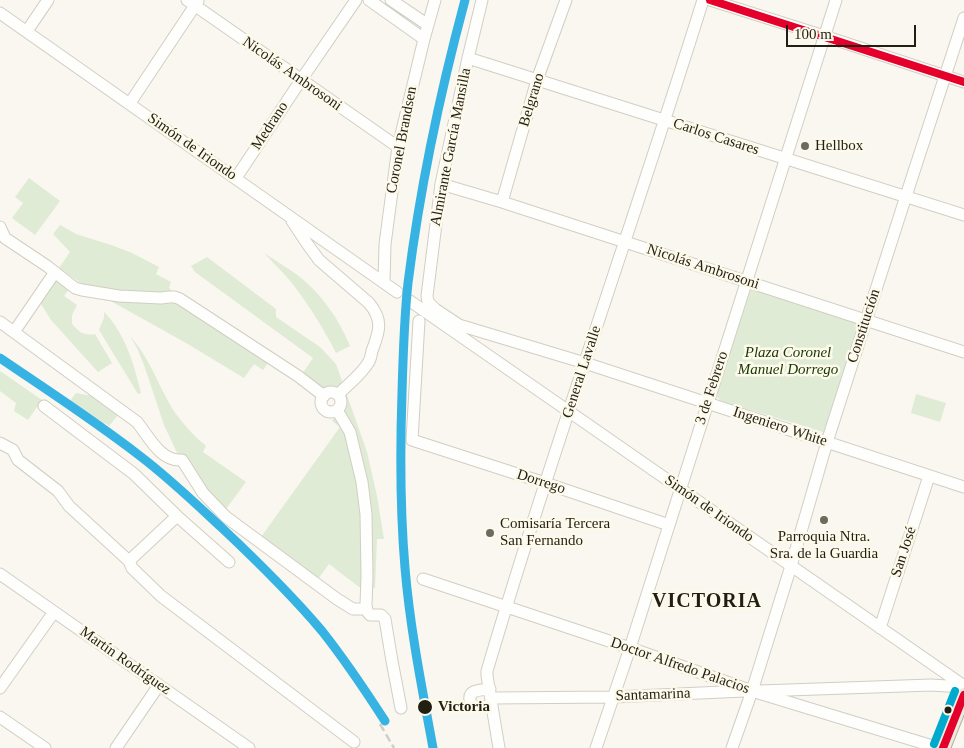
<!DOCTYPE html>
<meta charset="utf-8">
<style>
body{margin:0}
#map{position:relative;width:964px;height:748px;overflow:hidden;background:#f9f7ef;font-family:"Times New Roman",serif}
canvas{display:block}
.scale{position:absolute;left:786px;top:25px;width:130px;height:22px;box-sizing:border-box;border:2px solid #221e11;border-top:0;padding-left:6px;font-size:15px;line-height:18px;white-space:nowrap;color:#221e11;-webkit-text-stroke:4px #fdf9eb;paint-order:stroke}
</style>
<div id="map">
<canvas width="964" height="748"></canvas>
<div class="scale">100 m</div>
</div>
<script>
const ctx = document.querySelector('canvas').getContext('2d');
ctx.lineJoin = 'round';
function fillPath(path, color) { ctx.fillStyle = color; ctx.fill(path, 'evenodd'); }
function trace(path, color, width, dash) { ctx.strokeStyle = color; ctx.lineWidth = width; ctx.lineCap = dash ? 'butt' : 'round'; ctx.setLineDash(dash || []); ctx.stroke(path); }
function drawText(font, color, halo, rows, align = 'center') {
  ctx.font = font + ' "Times New Roman",serif'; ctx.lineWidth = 5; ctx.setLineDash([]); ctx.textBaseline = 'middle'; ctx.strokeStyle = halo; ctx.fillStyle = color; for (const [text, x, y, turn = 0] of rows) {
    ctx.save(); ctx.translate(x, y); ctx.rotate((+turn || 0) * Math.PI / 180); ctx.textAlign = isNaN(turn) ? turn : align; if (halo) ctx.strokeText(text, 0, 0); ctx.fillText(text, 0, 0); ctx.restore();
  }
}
const green = new Path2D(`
 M29 178 60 201 35 235 12 218 23 203 15 197Z
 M60 225 76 234 111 245 132 253 159 267 156 274 171 282 169 287 172 292 271 359 263 370 254 364 244 378 186 343 91 290 59 268 70 252 53 234Z
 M264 253C276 261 288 268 300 277 322 295 339 319 350 346L336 353C322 326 305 298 285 275 278 268 271 260 264 253Z
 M207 257 276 309V317L320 347 336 364 367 452 377 496 384 539H377L375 588 359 587 329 564 318 579 261 537 340 427 332 421C335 416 340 412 342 407 348 395 336 389 326 391L302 374 313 358 195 272 191 266Z
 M54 269 74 283 64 296 77 305 72 315V324C79 332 84 336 95 334L112 363 98 372 51 320 36 296Z
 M751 289 855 322 859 327 825 431 823 432 721 401 717 397 716 394Z
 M104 312C125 333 134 364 141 393L138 394 99 330 104 318Z
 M130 336C151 359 159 389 176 414 185 426 195 437 206 446L203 452 246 482 226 509 217 503 179 457 164 425 144 365 137 348Z
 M0 371 42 400 28 420 14 411 16 403 0 391Z
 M76 393 97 397 119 414 109 426 105 423 102 427 69 402Z
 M916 394 946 403 940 422 911 413Z`);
const minor = new Path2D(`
 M187 0 398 147
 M369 0 424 39
 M391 0 428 25
 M482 0 468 58 441 184 427 296 428 302 435 309 459 325 585 363 964 487
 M710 0 824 36 964 82
 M0 13 397 292
 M27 31 48 0
 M468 58 964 215
 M130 103 198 1
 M236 178 301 80 356 0
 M441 184 502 202 964 352
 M502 202 537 80 566 0
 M292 221 308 245 319 260 369 303C384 321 379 332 372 351 371 355 371 359 368 363 361 375 347 385 338 395
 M0 227 5 238 47 266 75 288 82 290 119 296 161 298 169 297H175L180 299 298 376 324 396
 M384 282 385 244 398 147 424 39 435 0
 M410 301 964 686
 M419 321 412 440 545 483 669 525
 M0 322 137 422C149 437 161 462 182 460L203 493 226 517 337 599 353 609H366
 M14 332 55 272
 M321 402a10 10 0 1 1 20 0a10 10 0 1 1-20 0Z
 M44 406 134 474 177 516 229 562
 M337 410 350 432 362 482 366 514 367 576 366 605 367 611 370 615H381L385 619 392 661 401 708
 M0 443 13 450 18 460 58 491 69 506 129 561 132 568 161 596 354 742
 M129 561 177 516
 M0 574 249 748
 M423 579 630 648 752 691 939 748
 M880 628 929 476
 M0 688 54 612
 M490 689C483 690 468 689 470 700 470 703 472 705 475 706 480 708 487 706 492 705
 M760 691 931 685 964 687
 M491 698 614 697 744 691
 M0 717 45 748
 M116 748 159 685
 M499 748 487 676V671C554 445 633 224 703 0
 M596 748 630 648 836 0
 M732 748 752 691 791 566 827 442 906 196 964 18`);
const major = new Path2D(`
 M943 748 964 695`);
const rail = new Path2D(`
 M380 724 394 748`);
const bus1 = new Path2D(`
 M710 0 964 82
 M943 748 964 695`);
const bus2 = new Path2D(`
 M934 744 955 691`);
const rail1 = new Path2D(`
 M0 358C47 390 95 421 140 456 169 478 195 503 222 528 257 561 291 594 322 631 345 660 365 690 385 721
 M433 748C422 688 410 628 405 568 400 509 400 452 402 393 403 356 404 319 408 283 420 187 440 93 465 0`);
const markers = [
 [805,146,5,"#6d6a5f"],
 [824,520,5,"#6d6a5f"],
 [490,533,5,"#6d6a5f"],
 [425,707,8,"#221e11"],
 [948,710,4.5,"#221e11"]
];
const streetNames = [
 ["Nicolás Ambrosoni",292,74,35],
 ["Belgrano",532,100,-73],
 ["Medrano",270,126,-57],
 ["Carlos Casares",716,137,18],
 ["Coronel Brandsen",402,140,-79],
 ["Simón de Iriondo",192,147,35],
 ["Almirante García Mansilla",451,147,-79],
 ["Nicolás Ambrosoni",703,267,18],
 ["Constitución",864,326,-72],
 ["General Lavalle",582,372,-72],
 ["3 de Febrero",712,388,-72],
 ["Ingeniero White",780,427,18],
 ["Dorrego",541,482,18],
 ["Simón de Iriondo",709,509,35],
 ["San José",904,552,-72],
 ["Martín Rodríguez",125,661,35],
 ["Doctor Alfredo Palacios",680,666,19],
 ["Santamarina",653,695,-2]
];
const poiNames = [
 ["Hellbox",815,146],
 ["Comisaría Tercera",500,524],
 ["San Fernando",500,541],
 ["Parroquia Ntra.",824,537,"center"],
 ["Sra. de la Guardia",824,554,"center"]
];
const parkNames = [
 ["Plaza Coronel",788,353],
 ["Manuel Dorrego",788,370]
];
const stopNames = [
 ["Victoria",438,707]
];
const districtNames = [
 ["VICTORIA",707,602]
];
fillPath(green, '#dfebd5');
trace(minor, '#d1cec4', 13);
trace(major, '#b3af9c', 16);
trace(minor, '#fefefd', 11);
trace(major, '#edebe1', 14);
trace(rail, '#cfcecb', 2.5, [8, 4]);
trace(bus1, '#e4002b', 8);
trace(bus2, '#00a9ce', 8);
trace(rail1, '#36b3e2', 9);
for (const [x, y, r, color] of markers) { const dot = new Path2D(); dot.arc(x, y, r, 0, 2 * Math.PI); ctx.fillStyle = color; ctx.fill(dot); trace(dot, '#fdf9eb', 2); }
drawText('15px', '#221e11', '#fdf9eb', streetNames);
drawText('15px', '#221e11', '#fdf9eb', poiNames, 'left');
drawText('italic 15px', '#153701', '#fdf9eb', parkNames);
drawText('bold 15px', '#221e11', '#fdf9eb', stopNames, 'left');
ctx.letterSpacing = '1px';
drawText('bold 20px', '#221e11', '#fdf9eb', districtNames);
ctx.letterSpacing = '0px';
</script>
